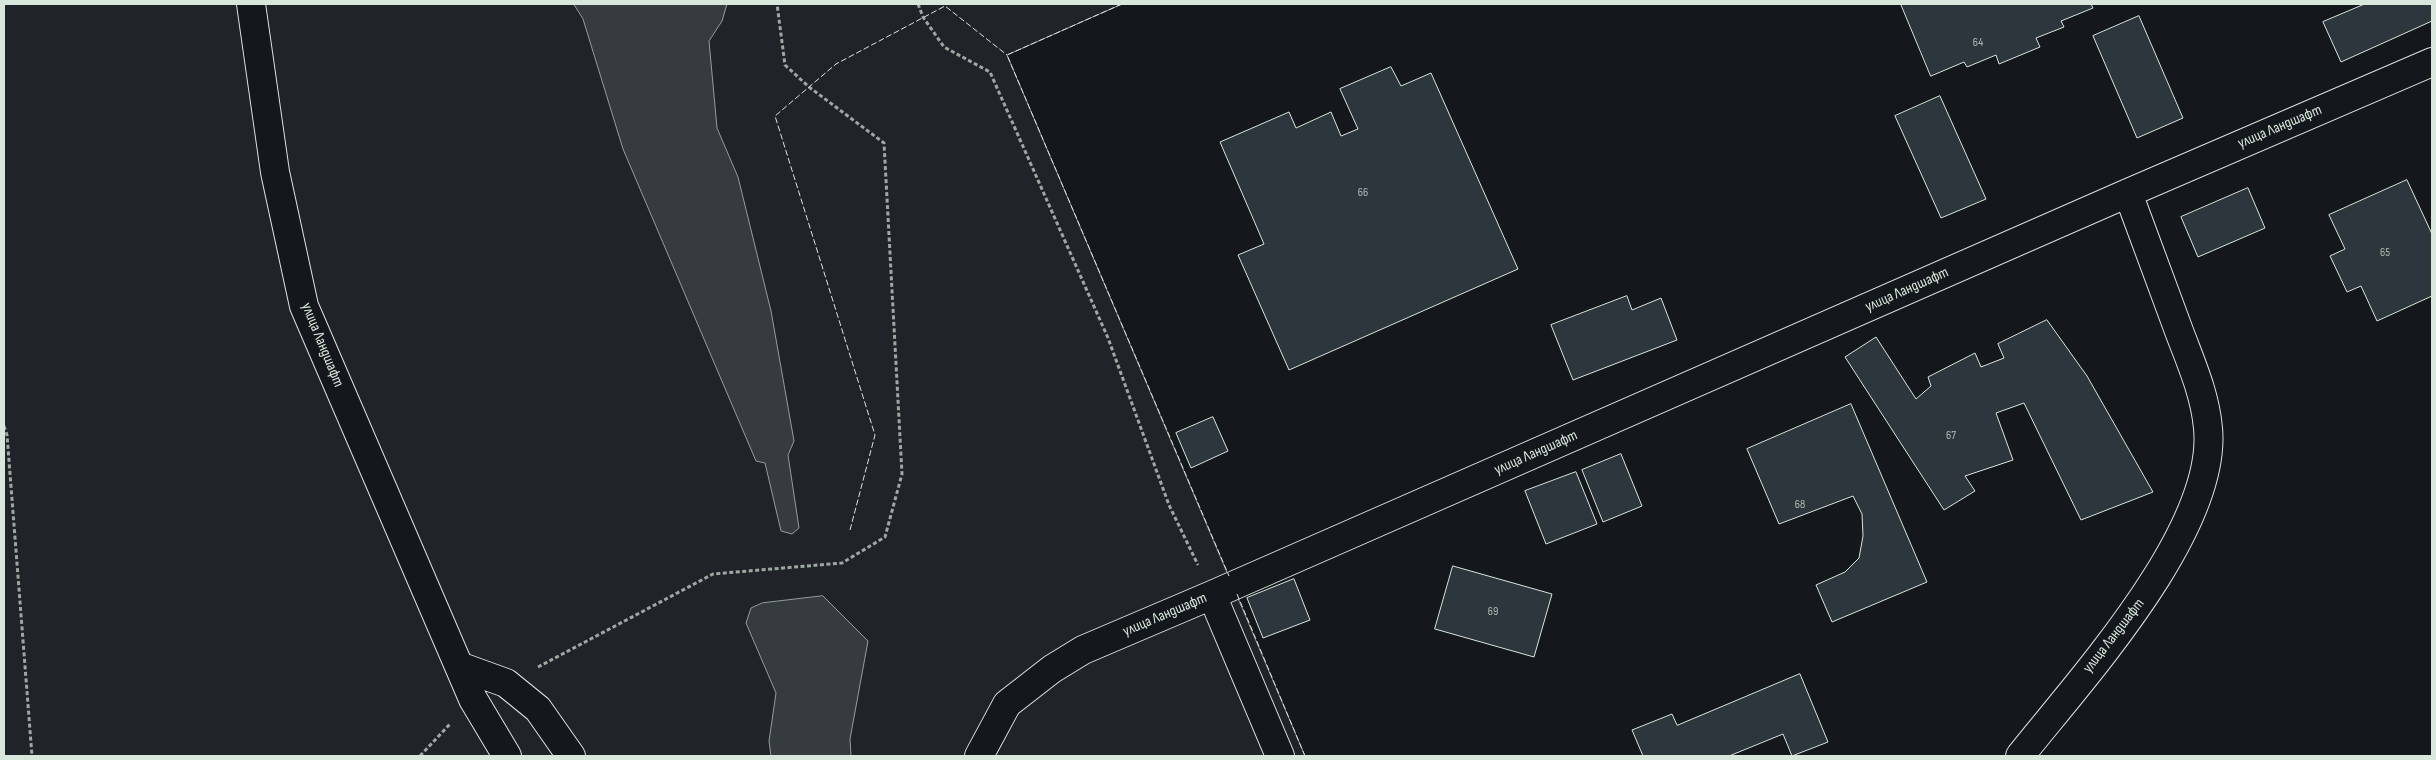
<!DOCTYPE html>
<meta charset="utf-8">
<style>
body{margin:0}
#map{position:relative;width:2436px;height:760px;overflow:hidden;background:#14181c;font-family:"Sofia Sans Condensed",sans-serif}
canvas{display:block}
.frame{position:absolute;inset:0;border:5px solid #d8e6dc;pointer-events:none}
</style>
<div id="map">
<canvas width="2436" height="760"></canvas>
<div class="frame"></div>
</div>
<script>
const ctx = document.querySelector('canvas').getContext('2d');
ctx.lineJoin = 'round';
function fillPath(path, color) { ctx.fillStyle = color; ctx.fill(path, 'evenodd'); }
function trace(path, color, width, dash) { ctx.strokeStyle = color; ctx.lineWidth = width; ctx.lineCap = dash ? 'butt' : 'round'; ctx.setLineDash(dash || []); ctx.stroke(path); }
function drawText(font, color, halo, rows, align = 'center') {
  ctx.font = font + ' "Sofia Sans Condensed",sans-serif'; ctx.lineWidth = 4; ctx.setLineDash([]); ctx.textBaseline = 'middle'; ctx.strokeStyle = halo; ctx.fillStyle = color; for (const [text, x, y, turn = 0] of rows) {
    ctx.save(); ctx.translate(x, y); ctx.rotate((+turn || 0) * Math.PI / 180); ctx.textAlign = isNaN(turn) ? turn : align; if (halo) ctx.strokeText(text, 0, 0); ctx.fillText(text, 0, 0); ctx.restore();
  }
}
const green = new Path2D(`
 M4 4H1122L1007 55 1305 756H4Z`);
const water = new Path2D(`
 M574 4H727L722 21 709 41 717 128 738 177 771 311 794 441 788 455 799 528 792 534 781 531 765 463 756 461 623 149 583 19Z
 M823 596 868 641 850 739 851 756H771L769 741 776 693 746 623 751 608 762 603Z`);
const building = new Path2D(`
 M1901 4H2091L2093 8 2061 21 2064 27 2036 38 2040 47 1999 64 1996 55 1967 67 1964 62 1931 76Z
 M2365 4H2432V21L2341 62 2323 22Z
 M2139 16 2183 118 2137 138 2093 36Z
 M1391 67 1401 86 1431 73 1518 269 1289 370 1238 255 1264 244 1220 142 1289 112 1296 128 1331 112 1341 136 1358 129 1340 89Z
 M1940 96 1986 199 1941 218 1895 116Z
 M2407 180 2432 234V296L2377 321 2361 286 2347 292 2330 256 2345 249 2329 215Z
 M2248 188 2265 228 2198 257 2181 217Z
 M1627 296 1632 310 1661 298 1677 340 1573 380 1551 325Z
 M2047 320 2087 376 2153 492 2081 520 2024 403 1996 413 2013 460 1965 476 1975 491 1944 510 1845 357 1876 337 1916 399 1931 386 1928 377 1975 353 1981 367 2004 358 1998 344Z
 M1851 404 1927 582 1832 622 1816 585 1845 572 1859 558 1863 536 1862 514 1853 496 1779 524 1747 449Z
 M1213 417 1228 451 1191 468 1176 433Z
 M1621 454 1642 506 1603 522 1582 470Z
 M1576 472 1597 524 1546 544 1525 491Z
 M1453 566 1552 594 1534 657 1435 629Z
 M1294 579 1310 620 1263 638 1247 598Z
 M1800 674 1828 742 1792 756 1783 734 1729 756H1643L1632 730 1672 714 1677 725Z`);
const path = new Path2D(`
 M918 4 923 17 944 47 990 72 1108 338 1169 505 1198 565
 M4 426 7 435 32 756
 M538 667 713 574 842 563 885 537 902 474 884 143 809 87 785 65 777 4
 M420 756 450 724`);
const minor = new Path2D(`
 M251 4 275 172 304 306 473 699 507 756
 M1212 595 1280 756
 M459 666 506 683 538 709 571 756
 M979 756 1007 704 1052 669 1083 650 1212 595 2128 193 2432 62
 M2020 756C2081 679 2218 530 2208 428 2205 394 2191 363 2179 331 2162 285 2145 239 2128 193`);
const fence = new Path2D(`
 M1122 4 1007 55 1229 576
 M850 530 875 435 775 116 836 64 945 6 1007 55
 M1237 594 1305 756`);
const numberNames = [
 ["64",1978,43],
 ["66",1363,193],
 ["65",2385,253],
 ["67",1951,436],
 ["68",1800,505],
 ["69",1493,612]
];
const streetNames = [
 ["улица Ландшафт",2280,127,-23],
 ["улица Ландшафт",1907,290,-24],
 ["улица Ландшафт",322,345,68],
 ["улица Ландшафт",1536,453,-24],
 ["улица Ландшафт",1165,615,-23],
 ["улица Ландшафт",2114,636,-52]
];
fillPath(green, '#202428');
trace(green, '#939e99', 1);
fillPath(water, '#363b3e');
trace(water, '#939e99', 1);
fillPath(building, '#2c363c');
trace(building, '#d8e6dc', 1);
trace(minor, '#d8e6dc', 30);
trace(path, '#9da8a2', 3, [4, 2.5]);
trace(minor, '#14181c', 28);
trace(fence, '#d8e6dc', 1, [6, 2.5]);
drawText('12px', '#adbab4', null, numberNames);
drawText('15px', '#d8e6dc', '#14181c', streetNames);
</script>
